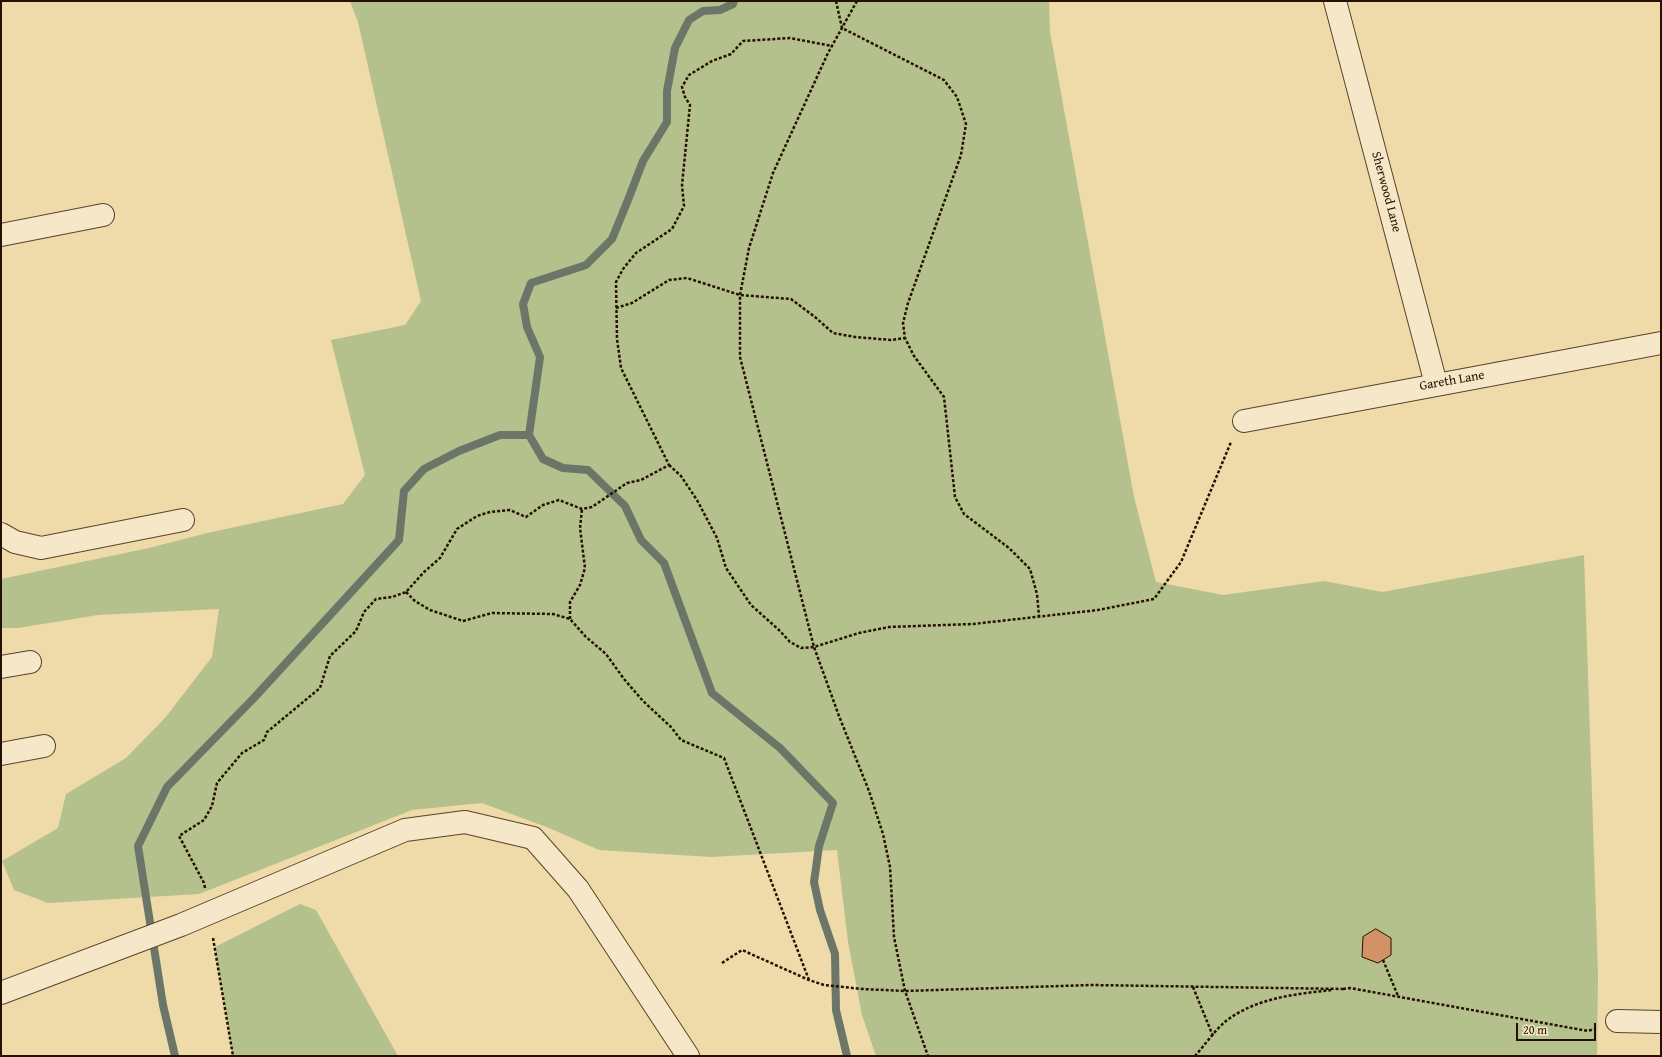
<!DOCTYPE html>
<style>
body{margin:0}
#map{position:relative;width:1662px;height:1057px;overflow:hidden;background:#efdaa9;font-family:"Gentium Book Plus",serif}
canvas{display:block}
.frame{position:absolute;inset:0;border:2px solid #251100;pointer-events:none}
.scale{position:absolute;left:1516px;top:1023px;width:80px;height:18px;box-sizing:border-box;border:2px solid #251100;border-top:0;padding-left:5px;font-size:12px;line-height:14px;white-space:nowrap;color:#251100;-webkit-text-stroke:3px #f5e7c7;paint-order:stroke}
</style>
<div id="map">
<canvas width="1662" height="1057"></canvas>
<div class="frame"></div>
<div class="scale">20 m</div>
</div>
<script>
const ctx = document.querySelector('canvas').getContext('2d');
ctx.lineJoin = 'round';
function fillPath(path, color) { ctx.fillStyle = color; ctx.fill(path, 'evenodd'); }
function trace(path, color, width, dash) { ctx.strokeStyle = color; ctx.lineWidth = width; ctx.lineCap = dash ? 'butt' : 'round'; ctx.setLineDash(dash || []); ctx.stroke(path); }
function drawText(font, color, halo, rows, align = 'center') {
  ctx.font = font + ' "Gentium Book Plus",serif'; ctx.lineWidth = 4; ctx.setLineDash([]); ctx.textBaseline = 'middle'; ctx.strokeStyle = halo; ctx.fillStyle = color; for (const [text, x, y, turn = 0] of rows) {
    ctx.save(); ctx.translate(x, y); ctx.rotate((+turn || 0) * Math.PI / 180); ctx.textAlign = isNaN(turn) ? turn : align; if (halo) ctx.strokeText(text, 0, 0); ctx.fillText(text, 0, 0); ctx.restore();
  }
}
const green = new Path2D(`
 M350 1H1049L1050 32 1134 497 1156 582 1223 595 1324 581 1382 592 1584 555 1598 974 1597 1056H876L862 1015 848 942 837 850 711 857 599 850 549 828 482 803 412 810 199 894 48 903 14 890 2 861 58 828 66 794 126 758 165 718 212 657 219 609 98 615 18 628H1V579L149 548 207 533 343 504 365 475 331 340 405 325 421 301 358 22Z
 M300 904 316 910 398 1056H233L215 947Z`);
const stream = new Path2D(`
 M734 1 733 4 720 10 703 11 689 20 675 48 667 91V122L643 161 628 200 612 239 586 265 531 283 523 304 527 327 540 357 529 435 543 459 563 468 588 470 625 506 641 540 664 563 712 693 780 748 833 803 819 846 814 882 820 910 835 954 836 1010 847 1056
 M175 1056 163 1005 138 846 167 787 253 699 399 540 404 491 424 469 459 451 500 435H529`);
const building = new Path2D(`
 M1376 929 1391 938V955L1378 963 1362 957 1363 937Z`);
const path = new Path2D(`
 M836 1 842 28 944 80 957 97 966 124 961 155 908 303 903 323 905 338 914 356 944 397 955 497 964 514 1009 548 1030 569 1037 594 1039 616
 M857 1 828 53 773 173 749 248 740 295V357L814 647 839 716 869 791 883 834 890 867 894 937 905 991 928 1056
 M616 308 632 303 669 280 687 278 740 295 791 299 815 317 833 333 855 337 891 340 905 338
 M669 465 681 476 697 500 717 538 726 568 751 605 779 630 790 642 801 648 814 647 859 633 889 627 973 624 1098 610 1154 599 1181 562 1231 442
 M406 592 415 601 430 610 463 621 492 613 553 614 570 619 586 637 606 654 624 679 643 701 671 727 681 740 724 758 809 980
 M570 619V602L580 585 585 568 580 528 582 509
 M205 888 204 883 179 836 204 820 212 806 217 783 242 753 264 740 267 732 320 688 330 656 356 631 364 612 376 599 392 597 406 592 424 572 440 558 457 529 477 516 490 512 510 510 526 517 543 505 559 500 582 509 592 507 627 483 641 480 669 465 621 368 617 339 616 282 623 269 636 253 672 229 684 206 682 185 690 105 685 97 682 87 689 75 712 61 731 54 743 41 790 38 832 46
 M213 938 233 1056
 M1383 960 1398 996
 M722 963 742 950 809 980 824 985 862 989 905 991 1092 985 1344 989
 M1193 987 1213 1036
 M1343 989 1350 988 1588 1031 1594 1029
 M1195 1056C1204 1046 1215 1030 1226 1021 1256 998 1295 994 1332 990`);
const minor = new Path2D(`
 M1335 1 1436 384
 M1 235 103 215
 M1244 421 1661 343
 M1 534 15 542 41 548 183 520
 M1 667 30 662
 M1 754 44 746
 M1 993 181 925 405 830 465 822 533 838 578 889 688 1056
 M1617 1021 1661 1022`);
const streetNames = [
 ["Sherwood Lane",1386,192,75],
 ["Gareth Lane",1452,381,-10]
];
fillPath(green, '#b4c18c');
trace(stream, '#6b7668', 8);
fillPath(building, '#d29265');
trace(building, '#251100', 1);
trace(minor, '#58432a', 24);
trace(path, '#251100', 2.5, [3, 2]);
trace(minor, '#f5e7c7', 22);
drawText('13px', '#251100', '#f5e7c7', streetNames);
</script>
